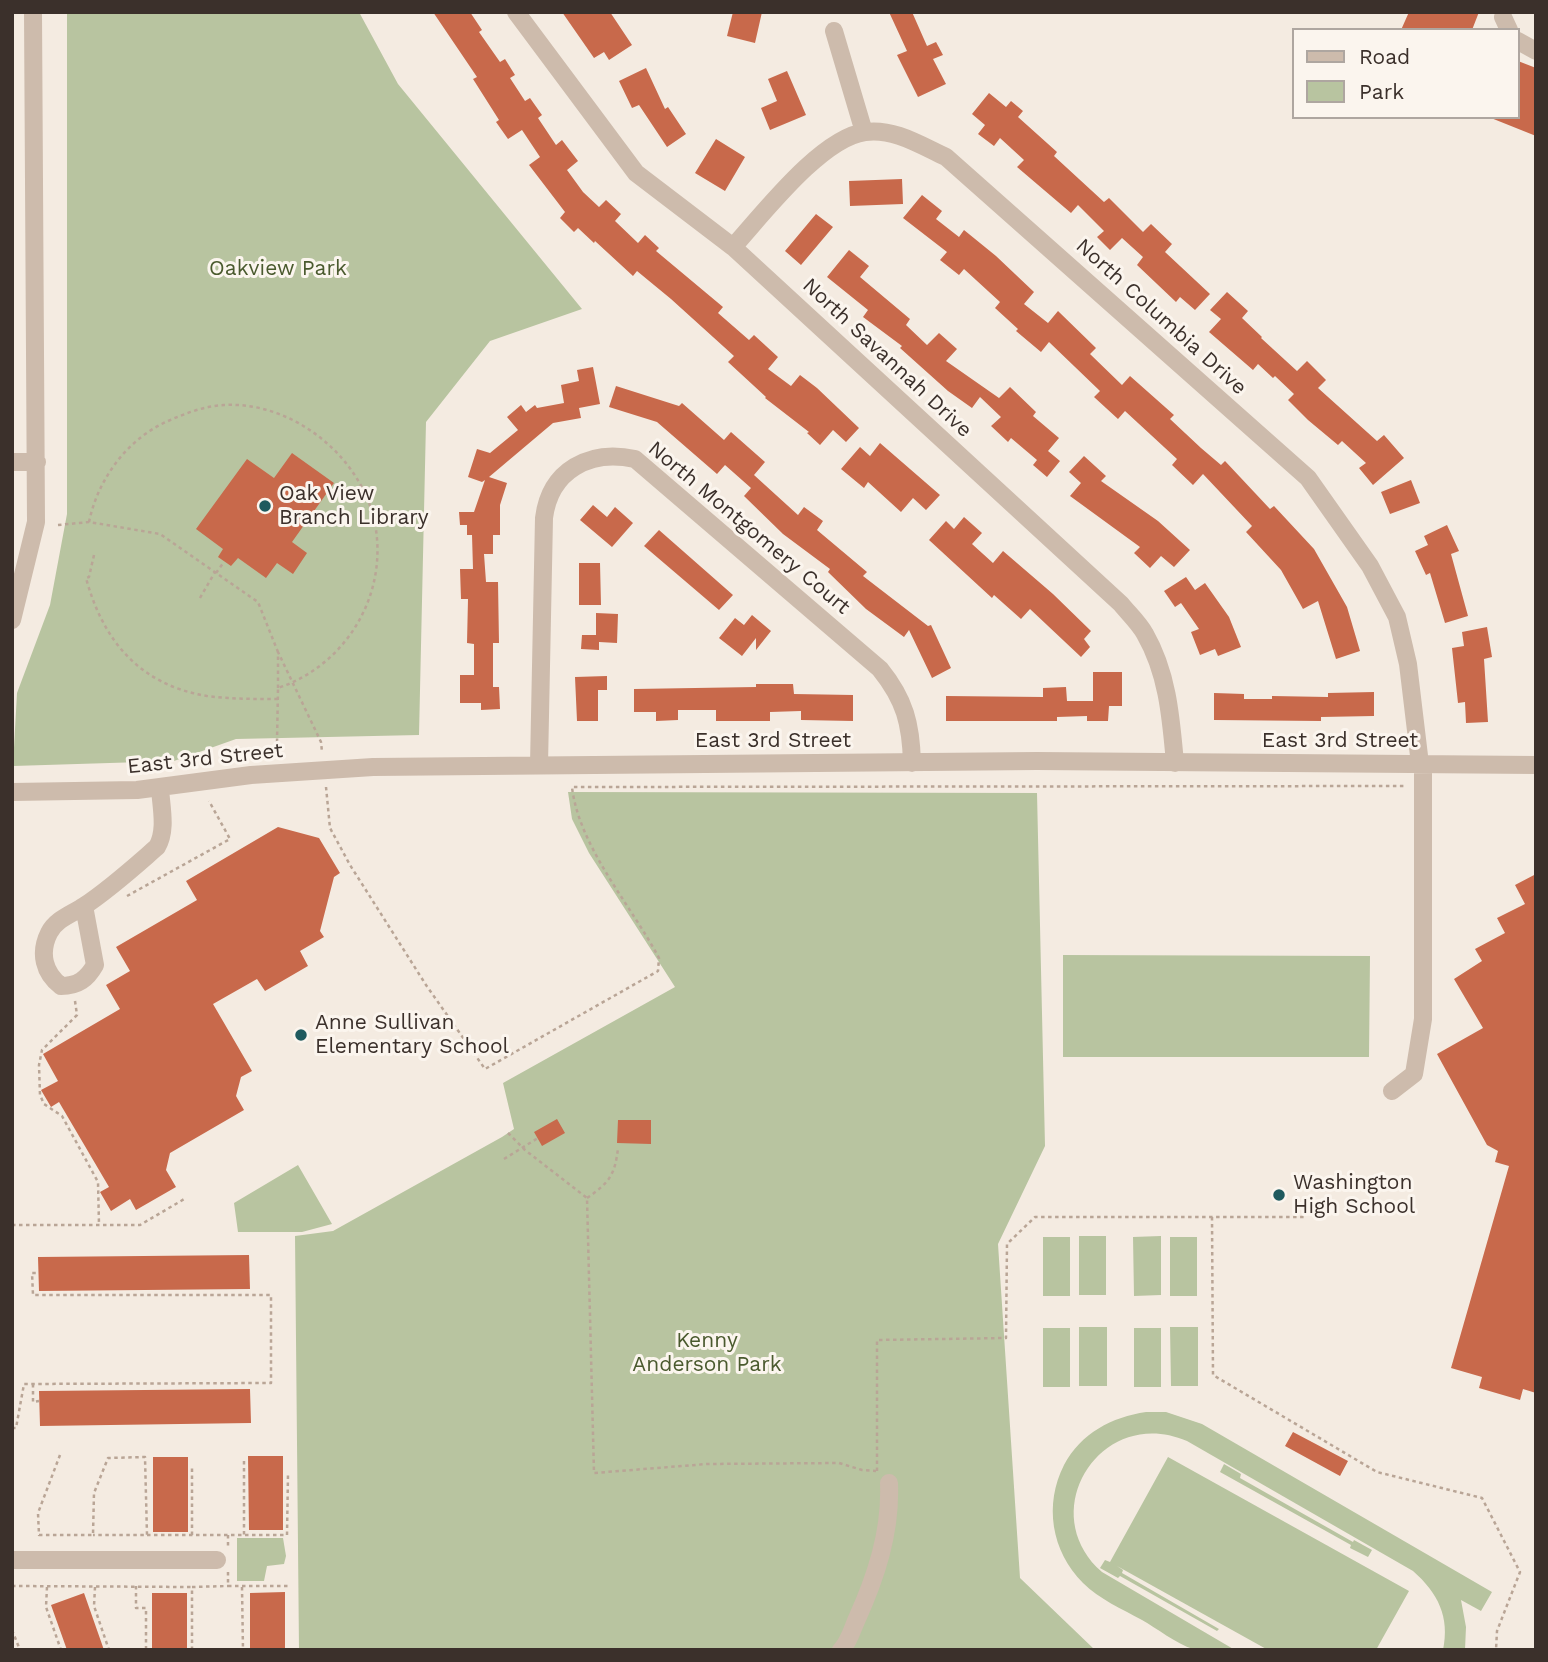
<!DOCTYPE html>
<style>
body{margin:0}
#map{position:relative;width:1548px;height:1662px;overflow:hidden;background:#f4ebe1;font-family:"Work Sans",sans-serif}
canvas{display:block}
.frame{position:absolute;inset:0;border:14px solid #3b302b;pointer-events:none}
.legend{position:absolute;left:1292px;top:28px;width:228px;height:91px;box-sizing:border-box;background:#fbf5ee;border:2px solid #aea6a0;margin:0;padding:9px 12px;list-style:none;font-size:21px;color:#3b302b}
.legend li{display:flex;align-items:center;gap:14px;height:35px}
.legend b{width:35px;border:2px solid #aea6a0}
</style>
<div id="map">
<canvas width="1548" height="1662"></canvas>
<div class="frame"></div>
<ul class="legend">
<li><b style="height:9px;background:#cdbbac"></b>Road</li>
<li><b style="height:19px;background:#b8c4a0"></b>Park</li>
</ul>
</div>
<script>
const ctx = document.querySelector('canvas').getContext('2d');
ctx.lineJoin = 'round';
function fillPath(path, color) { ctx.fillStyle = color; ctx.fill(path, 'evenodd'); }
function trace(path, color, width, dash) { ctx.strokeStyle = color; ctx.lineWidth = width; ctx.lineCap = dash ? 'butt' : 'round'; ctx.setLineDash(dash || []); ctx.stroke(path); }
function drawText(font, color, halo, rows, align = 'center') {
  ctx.font = font + ' "Work Sans",sans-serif'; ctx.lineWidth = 6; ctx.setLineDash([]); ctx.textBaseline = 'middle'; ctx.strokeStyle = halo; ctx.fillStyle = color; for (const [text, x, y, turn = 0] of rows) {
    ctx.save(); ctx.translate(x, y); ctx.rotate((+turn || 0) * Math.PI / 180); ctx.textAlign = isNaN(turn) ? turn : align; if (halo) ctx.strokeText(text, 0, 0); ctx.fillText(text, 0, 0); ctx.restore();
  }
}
const green = new Path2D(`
 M67 12H359L398 84 582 309 490 341 426 422 419 735 236 739 174 761 13 766 17 693 50 605 67 514Z
 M568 792 1037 793 1045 1146 998 1244 1020 1578 1095 1650H299L295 1236 333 1231 502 1137 514 1129 503 1083 675 987 589 853 572 819Z
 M1063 955 1370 956 1369 1057H1063Z
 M298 1165 332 1224 302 1232H238L234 1203Z
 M1079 1236H1106V1295H1079Z
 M1161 1236V1295L1134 1296 1133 1237Z
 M1043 1237H1070V1296H1043Z
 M1170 1237H1197V1296H1170Z
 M1079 1327H1107V1386H1079Z
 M1170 1327H1198V1386H1171Z
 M1043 1328H1070V1387H1043Z
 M1134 1328H1161V1387H1134Z
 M1146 1412H1166L1202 1424 1492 1592 1481 1611 1461 1600 1466 1627 1465 1650H1443C1450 1617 1438 1593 1413 1571L1187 1441C1102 1404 1033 1511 1102 1572L1235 1650C1223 1650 1204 1653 1193 1649 1177 1644 1156 1628 1142 1620 1122 1609 1099 1599 1083 1583 1051 1551 1044 1504 1064 1465 1081 1433 1112 1417 1146 1412Z
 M1168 1457 1409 1591 1376 1650H1268L1117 1566 1123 1570 1122 1573 1219 1629 1217 1631 1120 1576 1118 1578 1100 1568 1105 1560 1110 1562Z
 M1224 1464 1241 1474 1240 1478 1353 1542 1354 1540 1372 1550 1368 1557 1350 1548 1351 1545 1220 1472Z
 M237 1538H283L286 1556 284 1564 267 1566 264 1581H237Z`);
const building = new Path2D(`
 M433 12H470L482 30 479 32 500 62 505 59 515 75 510 78 525 101 530 98 542 115 538 118 556 145 562 140 578 161 567 170 583 192 599 207 606 200 621 214 615 221 638 243 645 235 659 248 656 251 723 307 718 313 749 340 754 335 778 357 768 369 791 386 800 375 817 388 859 428 846 442 833 430 820 445 807 433 809 432 765 398 766 397 728 362 734 356 671 299 637 271 633 276 595 241 594 243 578 228 574 232 560 218 565 212 529 165 540 157 522 130 508 139 496 122 499 120 473 79 477 77Z
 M562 12H610L632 45 609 60 604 52 594 58Z
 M733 12H762L755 43 727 36Z
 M889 12H912L927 46 936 42 943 55 933 59 946 84 918 97 897 55 907 51Z
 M1409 12H1479L1472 30H1401Z
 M1518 61 1536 68V136L1491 118 1518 117Z
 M646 68 665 109 668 107 686 134 667 147 639 105 632 108 619 81Z
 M787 71 806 115 770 130 761 108 777 101 768 79Z
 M989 93 1006 107 1011 101 1023 111 1018 117 1057 152 1054 156 1104 202 1109 198 1143 232 1151 224 1172 244 1165 252 1210 294 1195 310 1180 297 1176 302 1137 265 1143 257 1122 238 1110 250 1097 237 1104 231 1078 205 1071 213 1017 167 1024 160 1000 138 994 146 978 134 985 125 972 114Z
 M716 139 745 157 725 191 695 173Z
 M902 179 903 204 850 206 849 181Z
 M922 195 942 211 936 219 959 237 964 230 996 256 1034 292 1024 304 1048 323 1058 311 1096 348 1090 354 1122 385 1130 376 1174 415 1170 419 1201 448 1221 465 1225 461 1270 509 1274 506 1314 549 1347 607 1360 651 1336 659 1318 601 1303 609 1281 570 1246 532 1252 526 1203 474 1193 485 1172 465 1177 459 1125 411 1118 419 1094 397 1100 391 1049 342 1041 352 1016 331 1018 329 995 308 1000 302 964 269 959 275 940 260 947 252 903 218Z
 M816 214 833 227 801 265 785 251Z
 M849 250 869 266 860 277 910 319 906 325 927 345 939 333 957 349 946 361 999 398 1010 387 1036 412 1033 416 1059 438 1048 451 1060 461 1047 477 1033 465 1037 460 1011 438 1008 442 991 426 1001 417 980 397 972 408 948 391 900 348 902 346 863 317 868 310 827 277Z
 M1227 292 1248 311 1242 318 1262 337 1261 338 1297 371 1307 361 1326 380 1318 388 1377 441 1384 435 1404 458 1373 485 1359 468 1366 463 1342 441 1338 445 1308 420 1288 400 1294 394 1275 376 1273 378 1258 364 1253 370 1209 332 1221 319 1210 310Z
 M593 367 600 404 579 408 581 418 553 423 489 477 507 483 500 505V535H493V554H484L486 582H498L499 643H493V687H499L500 709 481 710V703H460V675H474V644L467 643 468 599H461L460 569H473L472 535H467V525H460L459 512H474L485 480 482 482 468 477 477 449 490 453 518 430 507 417 521 405 526 412 535 405 537 408 564 403 561 385 579 381 577 370Z
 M616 386 679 406 682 403 724 440 731 432 765 462 754 475 798 515 804 507 823 521 817 530 867 572 863 576 928 626 931 625 951 668 932 678 909 630 904 637 866 609 828 572 830 569 783 534 744 496 751 488 725 465 717 474 657 422 609 407Z
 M880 443 940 495 926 510 913 498 901 512 868 482 864 488 841 469 860 447 870 456Z
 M292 453 334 483 292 542 307 553 293 574 277 563 266 578 238 558 231 566 218 557 223 549 196 529 247 459 274 478Z
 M1084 456 1106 476 1101 481 1158 521 1190 550 1174 567 1161 556 1150 568 1134 553 1140 547 1070 496 1081 483 1069 472Z
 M1411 480 1420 503 1390 514 1381 492Z
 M593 505 607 517 615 507 633 523 612 547 580 520Z
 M964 517 982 533 972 544 993 563 1003 551 1053 594 1091 631 1084 639 1090 647 1081 657 1030 609 1021 619 994 595 992 598 929 540 946 521 954 529Z
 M1447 525 1459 551 1451 554 1468 616 1445 623 1430 573 1426 575 1415 551 1428 545 1424 536Z
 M659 530 733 595 719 610 644 546Z
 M579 563H600L601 605H579Z
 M1186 577 1195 590 1205 583 1229 617 1241 647 1218 656 1215 649 1200 655 1191 632 1199 629 1181 603 1175 607 1164 591Z
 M596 613 618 614 617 643 599 642V650L581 649 582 635H596Z
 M752 615 771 631 756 650V638L742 656 719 638 735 618 744 625Z
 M1487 627 1492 657 1484 659 1488 722 1466 723 1465 702 1458 703 1452 648 1464 646 1462 632Z
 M1093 672H1122V706H1109L1108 721H1087V716L1057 717V721H946V696L1043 697V688L1066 687 1067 701H1093Z
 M607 676V690H598V721H577L575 677Z
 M756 684H793L794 694 853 695V721L801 720V711L770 712V721H716V710H678V720L656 721V712H634V689L756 687Z
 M1374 692V716L1321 717V721L1214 720V693L1244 694V699H1272V696L1328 697V693Z
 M278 827 319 838 340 873 334 877 320 931 324 937 300 951 308 966 265 991 257 979 213 1004 252 1071 241 1077 236 1096 244 1110 170 1153 166 1170 176 1187 136 1210 130 1199 111 1211 100 1192 109 1187 59 1102 51 1107 41 1090 58 1081 43 1054 120 1009 106 985 130 971 116 947 197 900 186 881Z
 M1536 874V1393L1523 1389 1520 1400 1479 1388 1482 1377 1451 1368 1509 1166 1495 1162 1498 1151 1487 1145 1437 1054 1483 1028 1454 979 1482 961 1475 949 1505 933 1497 918 1525 904 1515 885Z
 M557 1119 565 1133 542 1146 534 1132Z
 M618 1120H651V1144L617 1143Z
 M249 1255 250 1289 39 1291 38 1257Z
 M250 1389 251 1423 40 1426 39 1391Z
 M1293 1432 1348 1461 1340 1476 1285 1446Z
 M248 1456H283V1530H249Z
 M153 1457H188V1532H153Z
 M285 1592V1650H250V1593Z
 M84 1593 104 1650H67L51 1605Z
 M152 1593H187V1650H152Z`);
const path = new Path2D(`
 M89 522C98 479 127 439 168 421 186 413 205 406 224 405 295 401 366 460 376 530 386 599 344 666 278 688L277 743
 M58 525 89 522 160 534 258 602 278 652
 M94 555 89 577 86 578C103 641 140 685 207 696 230 699 254 699 278 699
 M216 573 224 562
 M200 598 215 572
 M278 688V652L321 742 322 752
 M326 787 330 828 350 865 426 985 485 1069 658 971 659 958C631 905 579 847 572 787L1406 786
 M127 896 230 839 209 801
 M75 1001 77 1015 42 1050 39 1065 40 1095 44 1104 62 1116 98 1182 99 1225
 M508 1133 525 1150 587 1198 594 1473 707 1464 839 1463 862 1470 876 1471
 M504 1159 538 1138
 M587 1198C609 1183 615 1175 618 1148
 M1212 1217 1213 1375 1377 1472 1482 1498 1520 1572 1497 1631 1496 1650
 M12 1225H140L186 1198
 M33 1384V1402L39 1401
 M12 1428H16L24 1384 271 1383V1295H33L32 1273H36
 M60 1455 38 1513 39 1535H93L94 1493 108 1458 145 1457 147 1535H93
 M244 1461V1535
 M877 1471V1340L1006 1338 1007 1244 1035 1217H1306
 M147 1535H287L288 1474
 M192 1535V1466
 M228 1535V1548
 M228 1572V1586H288
 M12 1586 192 1587
 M136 1586V1608H146V1650
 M47 1587 46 1607 61 1650
 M95 1587 94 1606 109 1650
 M242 1587 243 1650
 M12 1630 20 1650
 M192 1650V1587L228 1586`);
const minor = new Path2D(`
 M516 12 636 173 733 247 1121 604C1129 614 1139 623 1145 634 1168 674 1171 719 1175 763
 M1503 17 1509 30
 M834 31 864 132
 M1518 41 1536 51
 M733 247C763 214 821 138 865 132 894 128 920 145 946 157L1308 478 1370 566 1397 617 1408 664 1420 764
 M12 462H37
 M12 620 36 522 33 12
 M539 765 544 518C550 470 590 449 635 459L880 669C905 700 911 724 912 763
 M12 792 137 790 251 775 373 767 1037 761 1536 765
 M84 906 95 965C87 979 78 986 61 986 44 973 39 953 49 933 56 919 72 914 84 906 110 889 134 867 157 847 167 830 161 807 160 788
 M1392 1091 1414 1074 1423 1019V764
 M12 1560H217
 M841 1650C849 1642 852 1630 856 1621 876 1577 891 1532 889 1483`);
const markers = [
 [265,506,7,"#1f5a5e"],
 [301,1035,7,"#1f5a5e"],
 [1279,1195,7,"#1f5a5e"]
];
const parkNames = [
 ["Oakview Park",278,269],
 ["Kenny",707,1341],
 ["Anderson Park",707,1365]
];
const streetNames = [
 ["North Columbia Drive",1161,317,42],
 ["North Savannah Drive",887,358,43],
 ["North Montgomery Court",749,528,40],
 ["East 3rd Street",773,741],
 ["East 3rd Street",1340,741],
 ["East 3rd Street",205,759,-6]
];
const poiNames = [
 ["Oak View",279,494],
 ["Branch Library",279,518],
 ["Anne Sullivan",315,1023],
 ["Elementary School",315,1047],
 ["Washington",1293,1183],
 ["High School",1293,1207]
];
fillPath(green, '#b8c4a0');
fillPath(building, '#c8694b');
trace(path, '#b9a596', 2.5, [3.5, 3.5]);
trace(minor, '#cdbbac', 18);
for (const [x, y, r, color] of markers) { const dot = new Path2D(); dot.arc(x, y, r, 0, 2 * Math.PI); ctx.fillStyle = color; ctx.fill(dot); trace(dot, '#fbf5ee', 2.5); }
drawText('21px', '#4a5a2e', '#fbf5ee', parkNames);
drawText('21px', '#3b302b', '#fbf5ee', streetNames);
drawText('21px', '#3b302b', '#fbf5ee', poiNames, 'left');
</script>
